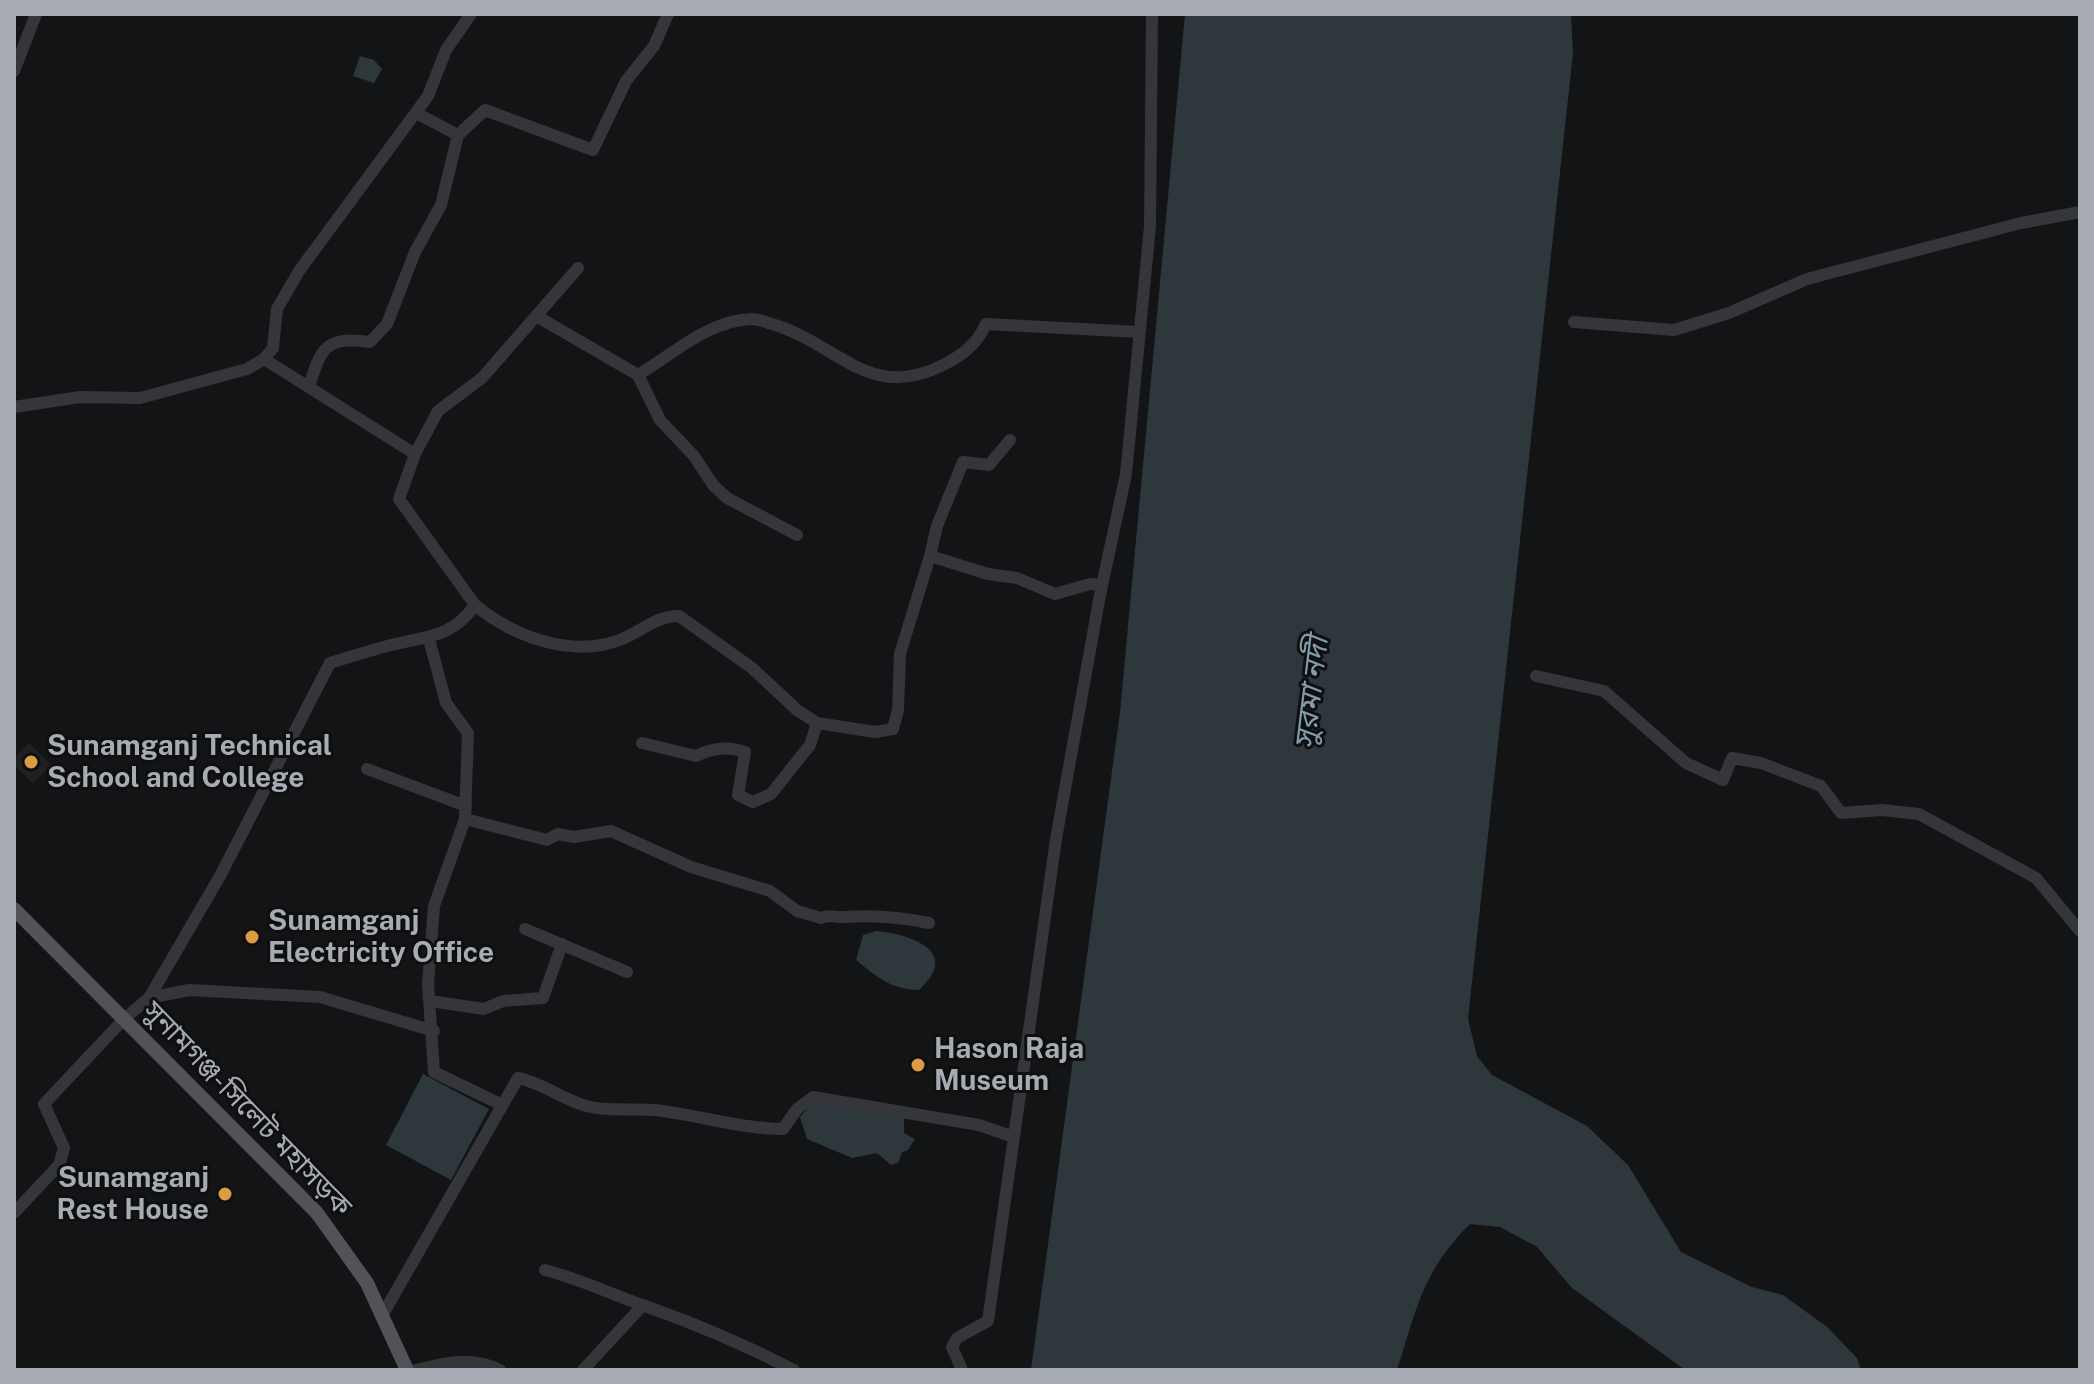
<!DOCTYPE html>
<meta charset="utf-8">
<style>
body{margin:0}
#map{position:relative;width:2094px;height:1384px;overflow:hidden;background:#131415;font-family:"Public Sans",sans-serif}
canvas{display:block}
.frame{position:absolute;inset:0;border:16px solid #a7acb4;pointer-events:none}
</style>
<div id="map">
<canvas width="2094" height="1384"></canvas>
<div class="frame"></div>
</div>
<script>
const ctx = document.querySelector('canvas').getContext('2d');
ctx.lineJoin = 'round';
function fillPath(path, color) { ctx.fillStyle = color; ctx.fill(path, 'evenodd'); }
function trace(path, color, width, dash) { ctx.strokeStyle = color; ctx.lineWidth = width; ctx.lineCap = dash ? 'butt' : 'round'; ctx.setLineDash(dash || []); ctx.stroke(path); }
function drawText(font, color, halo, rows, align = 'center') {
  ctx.font = font + ' "Public Sans","Noto Sans Bengali",sans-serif'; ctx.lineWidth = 6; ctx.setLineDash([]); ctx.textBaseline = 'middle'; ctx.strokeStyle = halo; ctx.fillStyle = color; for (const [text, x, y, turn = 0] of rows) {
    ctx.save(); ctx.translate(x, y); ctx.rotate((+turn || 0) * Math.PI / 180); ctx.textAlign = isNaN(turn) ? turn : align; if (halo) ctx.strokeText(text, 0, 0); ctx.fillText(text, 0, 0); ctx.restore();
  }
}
const built = new Path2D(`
 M29 743 51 765 33 784 14 765V758Z`);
const water = new Path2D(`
 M1185 14H1571L1573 53 1468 1019 1477 1056 1492 1075 1587 1126 1628 1165 1681 1252 1752 1287 1783 1295 1827 1327 1857 1358 1861 1370H1685L1572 1288 1537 1247 1500 1227 1470 1224C1422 1272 1417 1308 1397 1370H1031L1120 712Z
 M360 56 374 60 382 69 374 83 353 76Z
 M876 931C910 934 962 951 919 990 891 990 876 976 856 960L863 935Z
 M423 1074 489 1109 451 1180 386 1145Z
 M816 1099 904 1117V1133L915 1139 908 1150 902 1152 898 1163 891 1165 877 1153 852 1158 807 1139 800 1117Z`);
const minor = new Path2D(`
 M14 71 36 14
 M416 113 458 135 485 110 593 150 626 81 654 46 668 14
 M578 268 482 378 438 411 415 454 399 499 475 605C514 637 573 659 622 639 642 631 656 616 679 616L752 668 797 710 817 723 875 732 893 729 898 710 900 654 930 556
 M538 317 638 375 660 420 694 456 713 485 727 498 797 535
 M1574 322 1674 330 1729 313 1807 279 2021 223 2080 212
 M264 359 415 454
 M638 375C673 354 709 320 752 319 759 319 768 323 775 325 839 345 870 402 943 365 963 355 977 344 986 324L1139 332
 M309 387C321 347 326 336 370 342L387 324 415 252 441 205 458 135
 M14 407 80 397 140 398 247 369 264 359 273 348 277 309 299 271 428 96 446 50 471 14
 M1010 440 989 465 963 462 937 526 930 556 988 574 1017 578 1055 594 1090 584 1102 585
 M429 639 446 703 468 733 465 819 434 906 428 984 434 1072 502 1105
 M1536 676 1604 691 1686 763 1723 780 1732 758 1761 763 1821 786 1841 813 1882 810 1919 814 2036 878 2080 931
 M642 743 696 756C712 748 728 746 745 752L738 795 753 802 771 794 810 745 817 723
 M367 769 466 806
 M465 819 547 840 558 834 574 837 611 831 691 867 770 891 797 911 821 918C830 914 836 918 846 917 875 915 900 917 929 923
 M525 929 627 972
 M149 998 220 876 330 663C350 657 371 650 391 645 427 636 452 638 475 605
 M430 1001 484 1009 503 1001 543 998 562 944
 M14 1213 59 1165 64 1148 44 1104 124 1019 149 998 189 990 320 997 434 1031
 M545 1270C580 1279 611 1294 645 1306 697 1324 745 1345 794 1370
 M383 1314 518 1078C543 1083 562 1099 586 1106 608 1112 632 1108 655 1110 698 1115 742 1129 783 1129L797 1109 813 1097 979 1125 1014 1137
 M416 1370C445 1363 473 1356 500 1370
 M583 1370 643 1305
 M962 1370 952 1347 957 1338 988 1321 1056 839 1100 595 1126 474 1150 226 1152 14`);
const major = new Path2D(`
 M14 909 317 1213 367 1283 407 1370`);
const markers = [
 [31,762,8,"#dd9b43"],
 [252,937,8,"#dd9b43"],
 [918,1065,8,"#dd9b43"],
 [225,1194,8,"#dd9b43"]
];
const poiNames = [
 ["Sunamganj Technical",47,746],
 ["School and College",47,778],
 ["Sunamganj",268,921],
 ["Electricity Office",268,953],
 ["Hason Raja",934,1049],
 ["Museum",934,1081],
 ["Sunamganj",209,1178,"right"],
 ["Rest House",209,1210,"right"]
];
const streetNames = [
 ["সুনামগঞ্জ-সিলেট মহাসড়ক",247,1109,46]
];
const waterNames = [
 ["সুরমা নদী",1312,693,-83]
];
fillPath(built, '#202022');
fillPath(water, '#2e373c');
trace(minor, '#353639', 12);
trace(major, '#515358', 14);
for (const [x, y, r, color] of markers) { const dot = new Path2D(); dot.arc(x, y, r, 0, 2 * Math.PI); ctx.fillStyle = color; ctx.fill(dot); trace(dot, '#0f0f10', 3); }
drawText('bold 28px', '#a7acb4', '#0f0f10', poiNames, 'left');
drawText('28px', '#a7acb4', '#0f0f10', streetNames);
drawText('italic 30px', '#819cab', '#0f0f10', waterNames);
</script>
